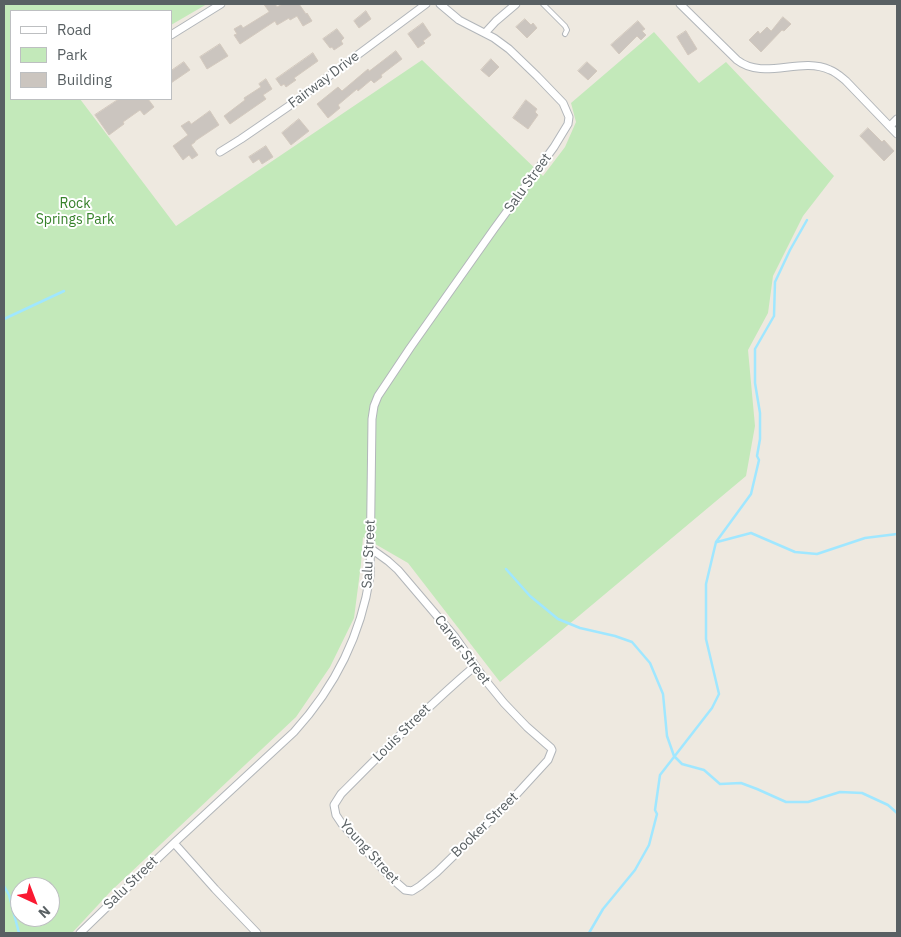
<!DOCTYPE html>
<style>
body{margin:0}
#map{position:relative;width:901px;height:937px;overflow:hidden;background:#eee9e0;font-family:"IBM Plex Sans",sans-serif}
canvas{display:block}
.frame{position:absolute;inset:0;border:5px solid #596063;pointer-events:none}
.legend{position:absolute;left:10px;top:10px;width:162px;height:90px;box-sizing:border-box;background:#fff;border:1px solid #bdbfc1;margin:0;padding:6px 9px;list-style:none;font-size:15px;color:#596063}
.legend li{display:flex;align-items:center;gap:10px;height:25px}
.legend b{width:25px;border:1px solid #bdbfc1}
.north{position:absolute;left:10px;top:877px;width:50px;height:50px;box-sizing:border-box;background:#fff;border:1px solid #bdbfc1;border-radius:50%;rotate:137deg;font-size:14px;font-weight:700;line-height:20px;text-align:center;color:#596063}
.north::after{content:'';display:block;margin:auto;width:18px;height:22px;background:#fa1a32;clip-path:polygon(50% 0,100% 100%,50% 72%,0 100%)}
</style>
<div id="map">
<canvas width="901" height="937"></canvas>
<div class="frame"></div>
<ul class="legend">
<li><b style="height:6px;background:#fff"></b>Road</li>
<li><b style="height:14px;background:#c3e9ba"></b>Park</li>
<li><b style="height:14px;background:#cbc5bf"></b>Building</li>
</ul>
<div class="north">N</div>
</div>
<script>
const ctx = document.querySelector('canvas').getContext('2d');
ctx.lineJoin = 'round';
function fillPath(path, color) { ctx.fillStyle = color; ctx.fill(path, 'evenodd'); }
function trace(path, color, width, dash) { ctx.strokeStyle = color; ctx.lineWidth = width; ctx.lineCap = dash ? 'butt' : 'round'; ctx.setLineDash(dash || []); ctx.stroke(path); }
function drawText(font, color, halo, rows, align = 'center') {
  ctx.font = font + ' "IBM Plex Sans",sans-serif'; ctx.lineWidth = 4; ctx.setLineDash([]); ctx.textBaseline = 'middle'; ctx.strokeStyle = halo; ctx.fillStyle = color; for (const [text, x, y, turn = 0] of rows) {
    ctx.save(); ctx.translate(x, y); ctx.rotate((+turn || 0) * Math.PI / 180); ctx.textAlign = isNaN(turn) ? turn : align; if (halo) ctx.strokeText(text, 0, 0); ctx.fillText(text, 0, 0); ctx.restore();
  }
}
const green = new Path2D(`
 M4 4H207L171 25V11H11V99H80L176 226 422 60 543 176 565 147 576 122 571 103 654 32 699 83 726 62 834 176 803 216 773 276 768 313 748 350 755 426 746 476 500 682 408 563 363 537 361 564 354 618 330 667 296 717 111 891 72 933H4ZM20 887H50V917H20Z`);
const stream = new Path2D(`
 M4 319 64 291
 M717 542 751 533 795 552 817 554 865 538 897 534
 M506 569 530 596 558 619 580 628 615 636 632 642 650 663 663 694 667 736 674 756 682 764 704 770 720 784 741 783 757 789 786 802H808L840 792 862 793 888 805 897 813
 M4 886 9 895 19 933
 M589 933 603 909 635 870 649 845 657 814 655 810 660 775 712 708 719 694 706 639V584L716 542 751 494 759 460 757 456 760 439V413L755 383V349L774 316 775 282 790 250 807 220`);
const building = new Path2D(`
 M264 4H275L277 7 283 4H299L306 14 307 13 312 21 303 26 297 16 290 20 289 18 277 25 275 21 240 44 234 35 237 34 234 29 241 25 243 28 269 12Z
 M366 11 371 19 359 28 354 21Z
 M783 17 791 24 784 31 782 30 761 52 749 40 758 31 760 34 767 27 771 31Z
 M525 19 531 25 533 23 537 28 527 38 516 27Z
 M638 21 645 29 642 31 646 35 641 40 637 36 619 54 611 45Z
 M423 23 431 35 423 41 425 43 418 48 408 34Z
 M337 29 344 38 341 41 343 44 334 50 332 47 330 48 323 39Z
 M686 31 697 49 688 55 677 37Z
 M220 44 228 56 207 69 200 57Z
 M396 51 402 59 381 75 382 77 374 83 371 80 358 91 357 89 338 105 340 108 328 118 317 104 338 87 342 91 368 69 369 71Z
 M313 53 318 61 294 78 296 80 286 87 284 84 281 86 276 79Z
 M491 59 499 67 489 77 481 70Z
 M184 62 190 70 171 83V71Z
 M587 62 597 71 588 80 578 71Z
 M266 79 272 89 263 95 266 99 230 124 224 116 245 100 244 98 261 87 259 84Z
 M119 99H148L154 107 144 115 140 110 123 122 124 124 109 135 95 115Z
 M526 100 537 109 535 112 538 115 528 129 513 118Z
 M210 111 219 125 195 141V142L191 145 198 155 192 159 189 155 183 160 173 146 188 135 181 126 189 121 191 124Z
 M299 119 309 131 291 145 282 133Z
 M868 128 882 142 884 140 894 151 884 161 860 136Z
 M266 146 273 157 262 164 259 159 253 163 249 157Z`);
const lane = new Path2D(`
 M543 4 565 26 567 30 565 34`);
const street = new Path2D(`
 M680 4 737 60C764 81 800 56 830 70 836 72 841 77 846 81L897 134
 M485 33 496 21 516 4
 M171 35 221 4
 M890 126 897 119
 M220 152 241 139 289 106 426 4
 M370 548 388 561 398 570 455 637 486 681 504 703 527 727 551 748 552 750 548 760 515 796 437 872 420 886 412 891 405 890 389 876 342 824 336 815 334 805 341 794C385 750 428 706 475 666
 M174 843 215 889 257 933
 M80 933 110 904 174 843 294 732C334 688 361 635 370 576L372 419 374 406 378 396 410 348 494 229 554 147 568 124 569 117 563 103 537 76 509 49 494 38 459 20 440 4`);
const streetNames = [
 ["Fairway Drive",324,80,-37],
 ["Salu Street",528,183,-54],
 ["Salu Street",369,554,-87],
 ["Carver Street",462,650,53],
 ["Louis Street",402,733,-45],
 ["Booker Street",485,825,-44],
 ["Young Street",369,852,48],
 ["Salu Street",131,883,-44]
];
const parkNames = [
 ["Rock",75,204],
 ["Springs Park",75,220]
];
fillPath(green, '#c3e9ba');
trace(stream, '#a0e7ff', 2.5);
fillPath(building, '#cbc5bf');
trace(building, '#d3c9be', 1);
trace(lane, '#b2b6ba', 6);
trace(street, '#b2b6ba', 9);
trace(lane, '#fff', 4);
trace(street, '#fff', 7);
drawText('14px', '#596063', '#fff', streetNames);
drawText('14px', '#37822b', '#fff', parkNames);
</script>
